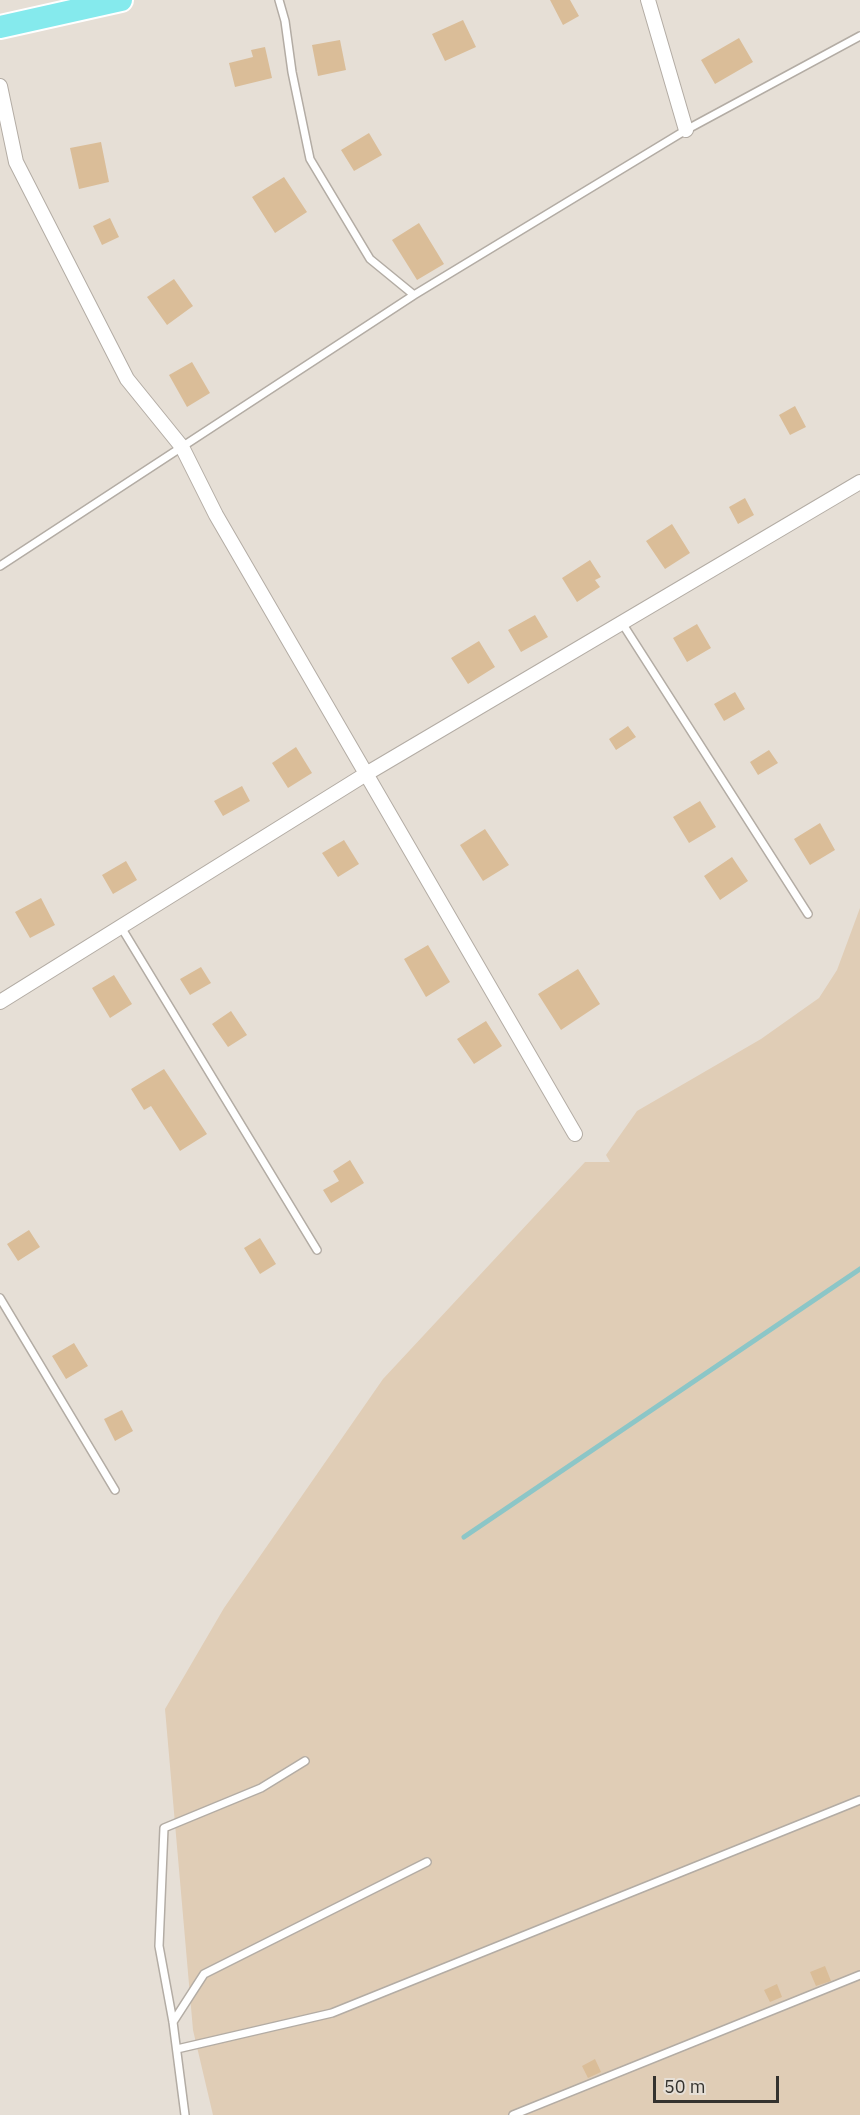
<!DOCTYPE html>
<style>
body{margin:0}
#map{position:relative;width:860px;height:2115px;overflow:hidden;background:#e6dfd6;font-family:"IBM Plex Sans",sans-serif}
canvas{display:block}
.scale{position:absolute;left:653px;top:2076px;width:126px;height:27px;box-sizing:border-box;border:3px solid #34322e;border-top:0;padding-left:8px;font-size:18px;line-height:21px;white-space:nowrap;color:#34322e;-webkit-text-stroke:4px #e6dfd6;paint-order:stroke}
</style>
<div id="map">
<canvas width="860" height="2115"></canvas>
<div class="scale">50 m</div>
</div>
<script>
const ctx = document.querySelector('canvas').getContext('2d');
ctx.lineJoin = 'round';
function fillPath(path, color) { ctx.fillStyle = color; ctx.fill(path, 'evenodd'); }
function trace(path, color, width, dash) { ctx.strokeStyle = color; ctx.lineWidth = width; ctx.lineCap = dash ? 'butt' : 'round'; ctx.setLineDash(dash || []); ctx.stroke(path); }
const green = new Path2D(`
 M860 908V2115H213L193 2030 165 1709 224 1608 383 1379 585 1162H610L606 1155 637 1111 761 1039 819 998 837 970Z`);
const stream = new Path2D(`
 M464 1537 860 1269`);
const building = new Path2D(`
 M550 0H570L579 16 563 25Z
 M463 20 476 47 445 61 432 34Z
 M739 38 753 62 715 84 701 60Z
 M340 40 346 70 318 76 312 45Z
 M265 47 272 78 235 87 229 63 253 57 251 50Z
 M369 133 382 155 354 171 341 150Z
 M101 142 109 182 79 189 70 148Z
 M284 177 307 212 275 233 252 197Z
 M110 218 119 237 102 245 93 226Z
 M419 223 444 264 417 280 392 240Z
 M174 279 193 306 167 325 147 297Z
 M192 362 210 393 187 407 169 375Z
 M795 406 806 427 790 435 779 415Z
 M745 498 754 515 738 524 729 507Z
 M672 524 690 553 665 569 646 541Z
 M590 560 601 577 595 580 600 587 577 602 562 578Z
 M535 615 548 637 521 652 508 630Z
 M697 624 711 648 687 662 673 638Z
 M479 641 495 667 468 684 451 658Z
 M735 692 745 709 724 721 714 704Z
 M628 726 636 737 616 750 609 739Z
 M296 747 312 773 288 788 272 763Z
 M769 750 778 763 758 775 750 762Z
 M242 786 250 801 223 816 214 801Z
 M700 801 716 827 689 843 673 817Z
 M820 823 835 850 810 865 794 839Z
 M485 829 509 865 483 881 460 845Z
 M344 840 359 864 338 877 322 853Z
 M732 857 748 881 720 900 704 876Z
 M126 861 137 880 113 894 102 875Z
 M41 898 55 925 30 938 15 912Z
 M428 945 450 982 426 997 404 959Z
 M201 967 211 983 190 995 180 979Z
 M578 969 600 1004 561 1030 538 994Z
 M114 975 132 1004 110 1018 92 988Z
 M231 1011 247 1035 228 1047 212 1024Z
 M486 1021 502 1046 474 1064 457 1039Z
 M164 1069 207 1134 180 1151 151 1106 144 1110 131 1089Z
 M350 1160 364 1183 331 1203 323 1190 339 1181 333 1171Z
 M29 1230 40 1247 18 1261 7 1244Z
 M260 1238 276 1264 260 1274 244 1248Z
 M74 1343 88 1366 66 1379 52 1356Z
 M122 1410 133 1431 115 1441 104 1419Z
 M825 1966 831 1981 816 1986 810 1972Z
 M777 1984 782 1997 770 2002 764 1990Z
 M595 2059 601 2072 588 2078 582 2066Z`);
const lane = new Path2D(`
 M279 0 285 21 292 72 310 159 370 259 414 295
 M0 566 414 295 686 130 860 36
 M622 623 808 914
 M121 927 317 1250
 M0 1298 115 1490
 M173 2022 204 1974 427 1862
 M177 2049 332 2013 860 1800
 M185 2115 173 2022 159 1946 164 1828 261 1788 305 1761
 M513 2115 860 1975`);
const street = new Path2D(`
 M648 0 686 130
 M0 86 16 162 127 379 182 447 216 515 575 1134
 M0 1002 366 774 860 482`);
const primary = new Path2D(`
 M0 27 121 0`);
fillPath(green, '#e0cdb6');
trace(stream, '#8cc6c7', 5);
fillPath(building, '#dabd98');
trace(lane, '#b3aca4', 10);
trace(street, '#b3aca4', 16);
trace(primary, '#fff', 26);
trace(lane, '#fff', 7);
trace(street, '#fff', 14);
trace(primary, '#85eaed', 22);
</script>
